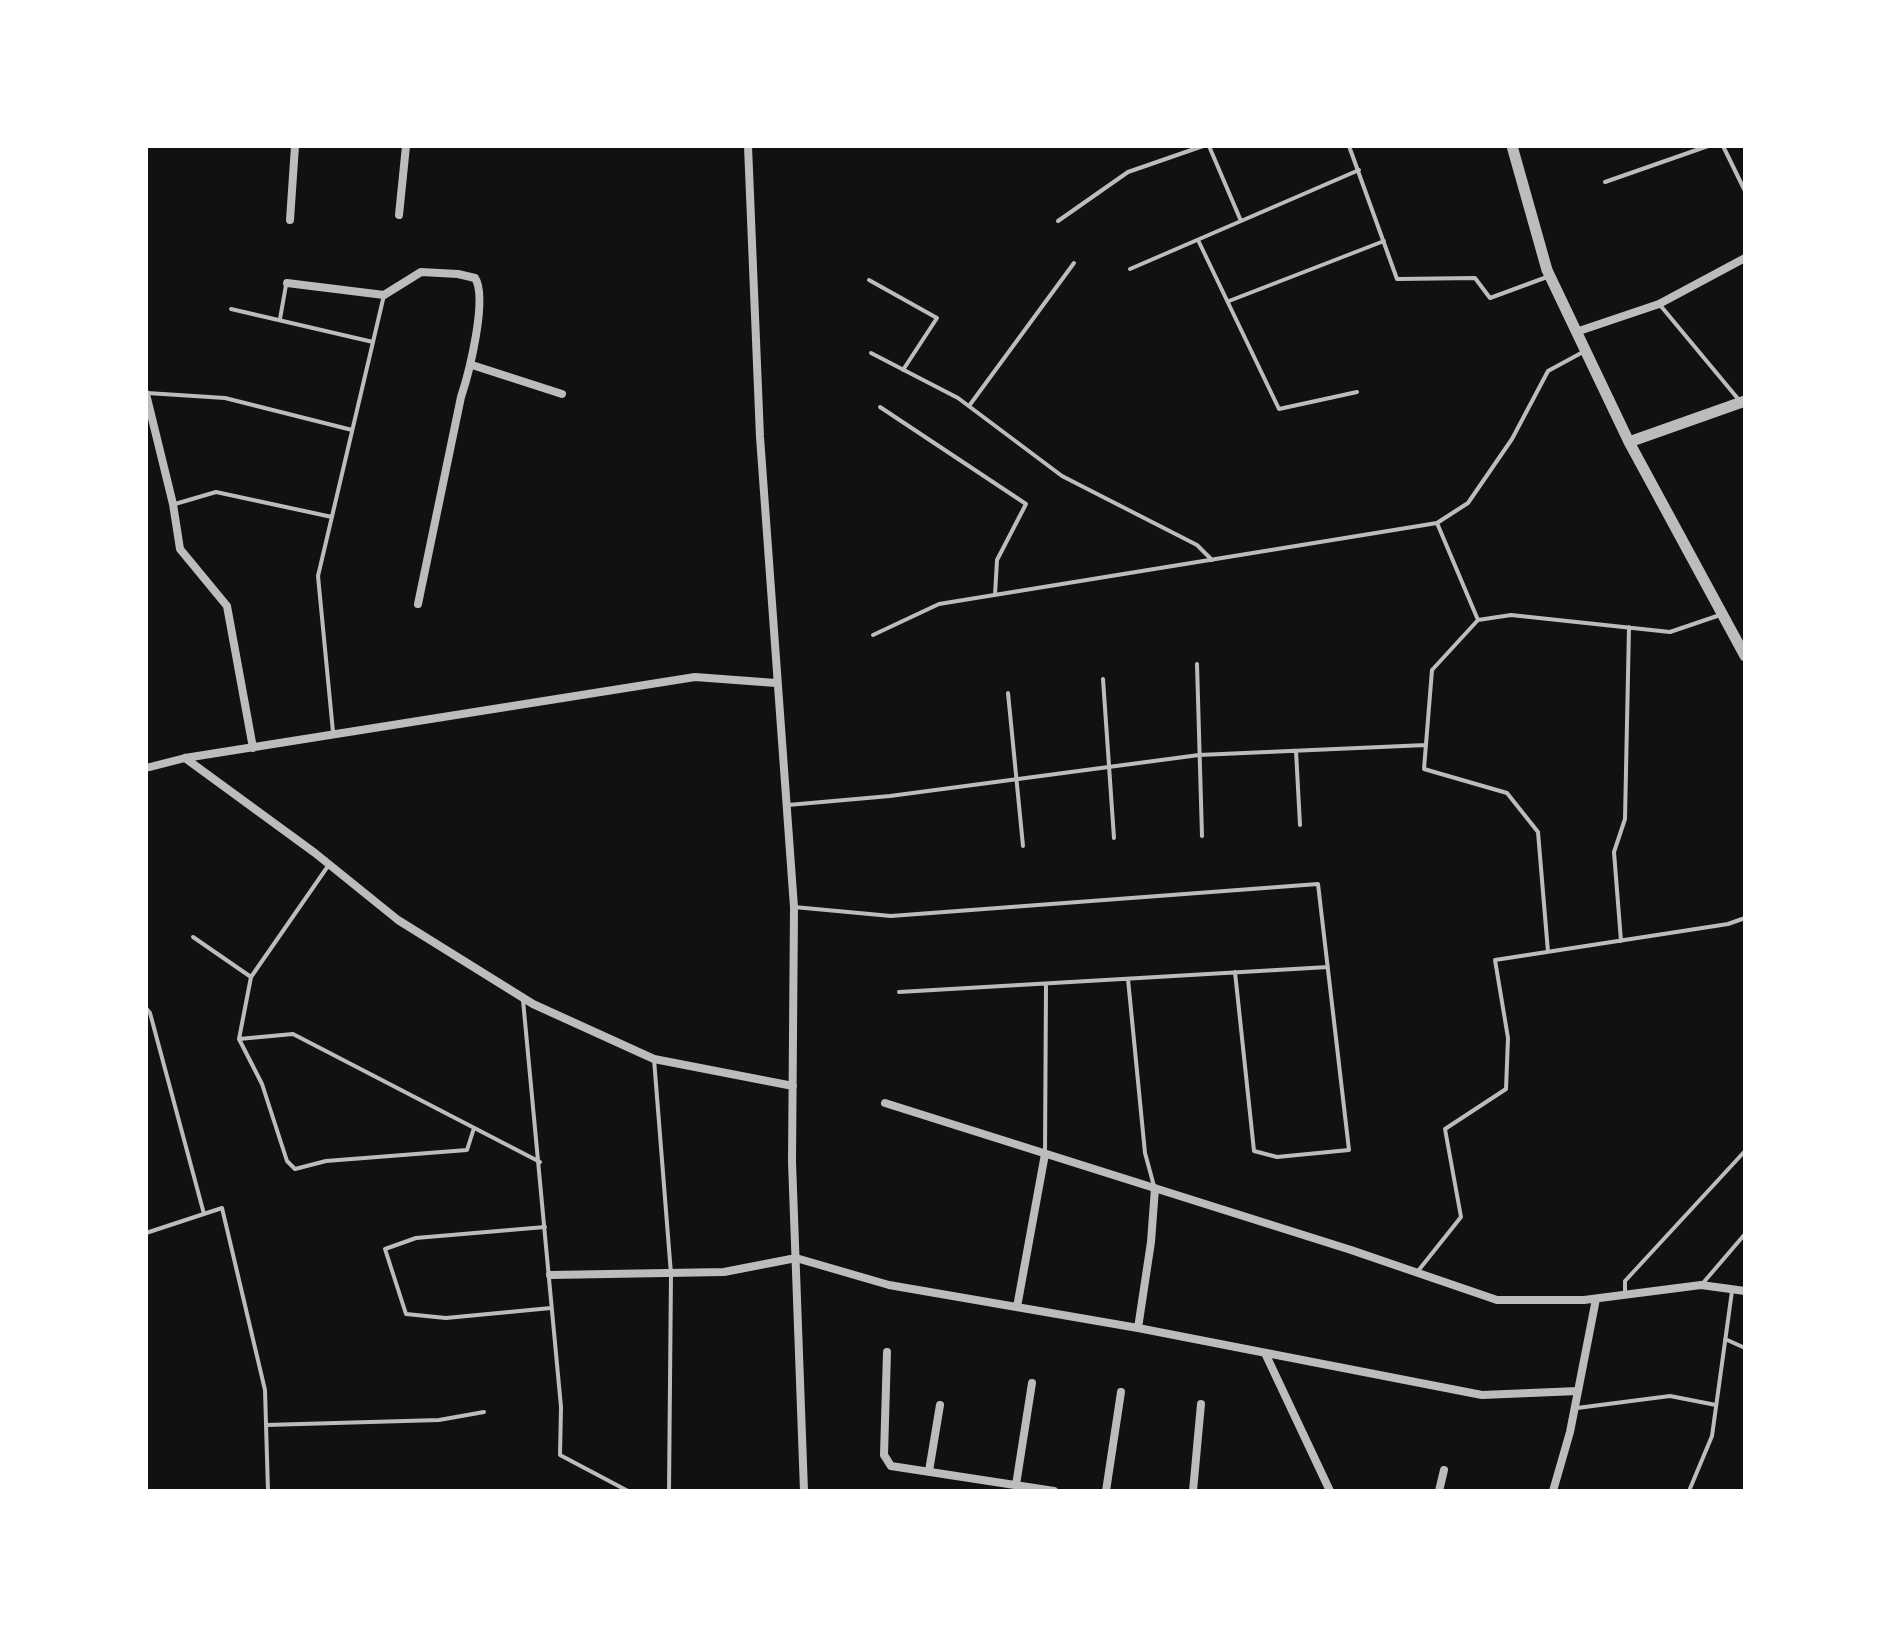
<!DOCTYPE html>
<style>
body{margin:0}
#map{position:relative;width:1891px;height:1637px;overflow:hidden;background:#111;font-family:Figtree,sans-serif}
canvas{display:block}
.frame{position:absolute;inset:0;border:148px solid #fff;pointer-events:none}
</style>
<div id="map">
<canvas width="1891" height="1637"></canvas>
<div class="frame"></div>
</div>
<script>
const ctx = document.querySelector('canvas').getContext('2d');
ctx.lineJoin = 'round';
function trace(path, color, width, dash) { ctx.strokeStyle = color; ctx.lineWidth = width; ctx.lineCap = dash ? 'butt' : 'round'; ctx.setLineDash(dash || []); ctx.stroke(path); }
const service = new Path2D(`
 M1209 146 1241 221
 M1349 146 1397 279 1475 278 1490 298 1547 277
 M1723 146 1745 191
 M1605 182 1708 146
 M1058 221 1128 172 1203 146
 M1198 240 1279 409 1357 392
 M1130 269 1359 170
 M869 280 937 318 903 370
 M1229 301 1384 241
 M1660 305 1739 400
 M231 309 373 342 318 576 333 732
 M280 319 286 285
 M373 342 384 295
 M871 353 958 398 1062 476 1197 545 1212 560
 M147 393 225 398 352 430
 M969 406 1074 263
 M880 407 1026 504 997 560 995 595
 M175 504 216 492 332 517
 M1437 523 1478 620
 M873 635 939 604 1437 523 1468 503 1512 439 1548 371 1583 352
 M1197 664 1202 836
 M1103 679 1114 838
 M1008 693 1023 846
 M1296 751 1300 825
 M788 805 890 796 1199 755 1426 745
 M794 907 891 916 1318 884 1349 1150 1277 1157 1254 1151 1235 972
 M193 937 251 977 328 866
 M1621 941 1614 852 1625 819 1629 627
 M1548 952 1538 832 1507 793 1424 769 1432 670 1478 620 1511 615 1670 632 1720 615
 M251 977 239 1039 262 1084 287 1161 295 1169 326 1161 467 1150 474 1128
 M1128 979 1145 1153 1154 1186
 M899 992 1328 967
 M523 1000 561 1407 560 1455 628 1491
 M146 1008 150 1013 204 1214
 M239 1039 293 1034 540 1162
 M654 1059 671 1274 669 1491
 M1045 1153 1046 984
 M545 1227 416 1238 385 1249 406 1314 446 1318 551 1308
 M146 1233 222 1208 265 1390 268 1491
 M1418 1271 1461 1217 1445 1129 1506 1089 1508 1038 1495 960 1728 924 1745 918
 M1703 1283 1745 1234
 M1625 1292V1281L1745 1151
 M1725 1339 1745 1348
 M1577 1408 1670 1396 1716 1405
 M266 1425 439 1420 484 1412
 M1689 1491 1712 1436 1732 1291`);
const minor = new Path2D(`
 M748 146 760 437 794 907 792 1162 804 1491
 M399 215 406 146
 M290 220 295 146
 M287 283 384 295 421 272 458 274 475 278C488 298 469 373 461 397L418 604
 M1576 332 1659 304 1745 258
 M472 365 562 394
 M146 394 173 504 180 549 227 606 253 748
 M185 758 315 853 398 920 533 1004 654 1059 793 1086
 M146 768 185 758 695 677 776 683
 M885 1103 1351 1250 1497 1300H1584L1701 1285 1745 1291
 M550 1275 724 1272 796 1258 889 1285 1138 1328 1482 1395 1578 1391
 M1017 1307 1045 1154
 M1138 1328 1151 1242 1155 1188
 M887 1352 884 1455 891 1466 1054 1491
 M1265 1353 1330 1491
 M929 1471 940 1405
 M1016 1485 1032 1383
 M1106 1491 1121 1392
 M1193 1491 1201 1404
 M1439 1491 1444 1470
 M1553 1491 1570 1432 1596 1299`);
const tertiary = new Path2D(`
 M1512 146 1547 270 1629 442 1745 656
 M1629 442 1745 401`);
trace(service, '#bcbcbc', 4);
trace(minor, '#bcbcbc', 8);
trace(tertiary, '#bcbcbc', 11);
</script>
